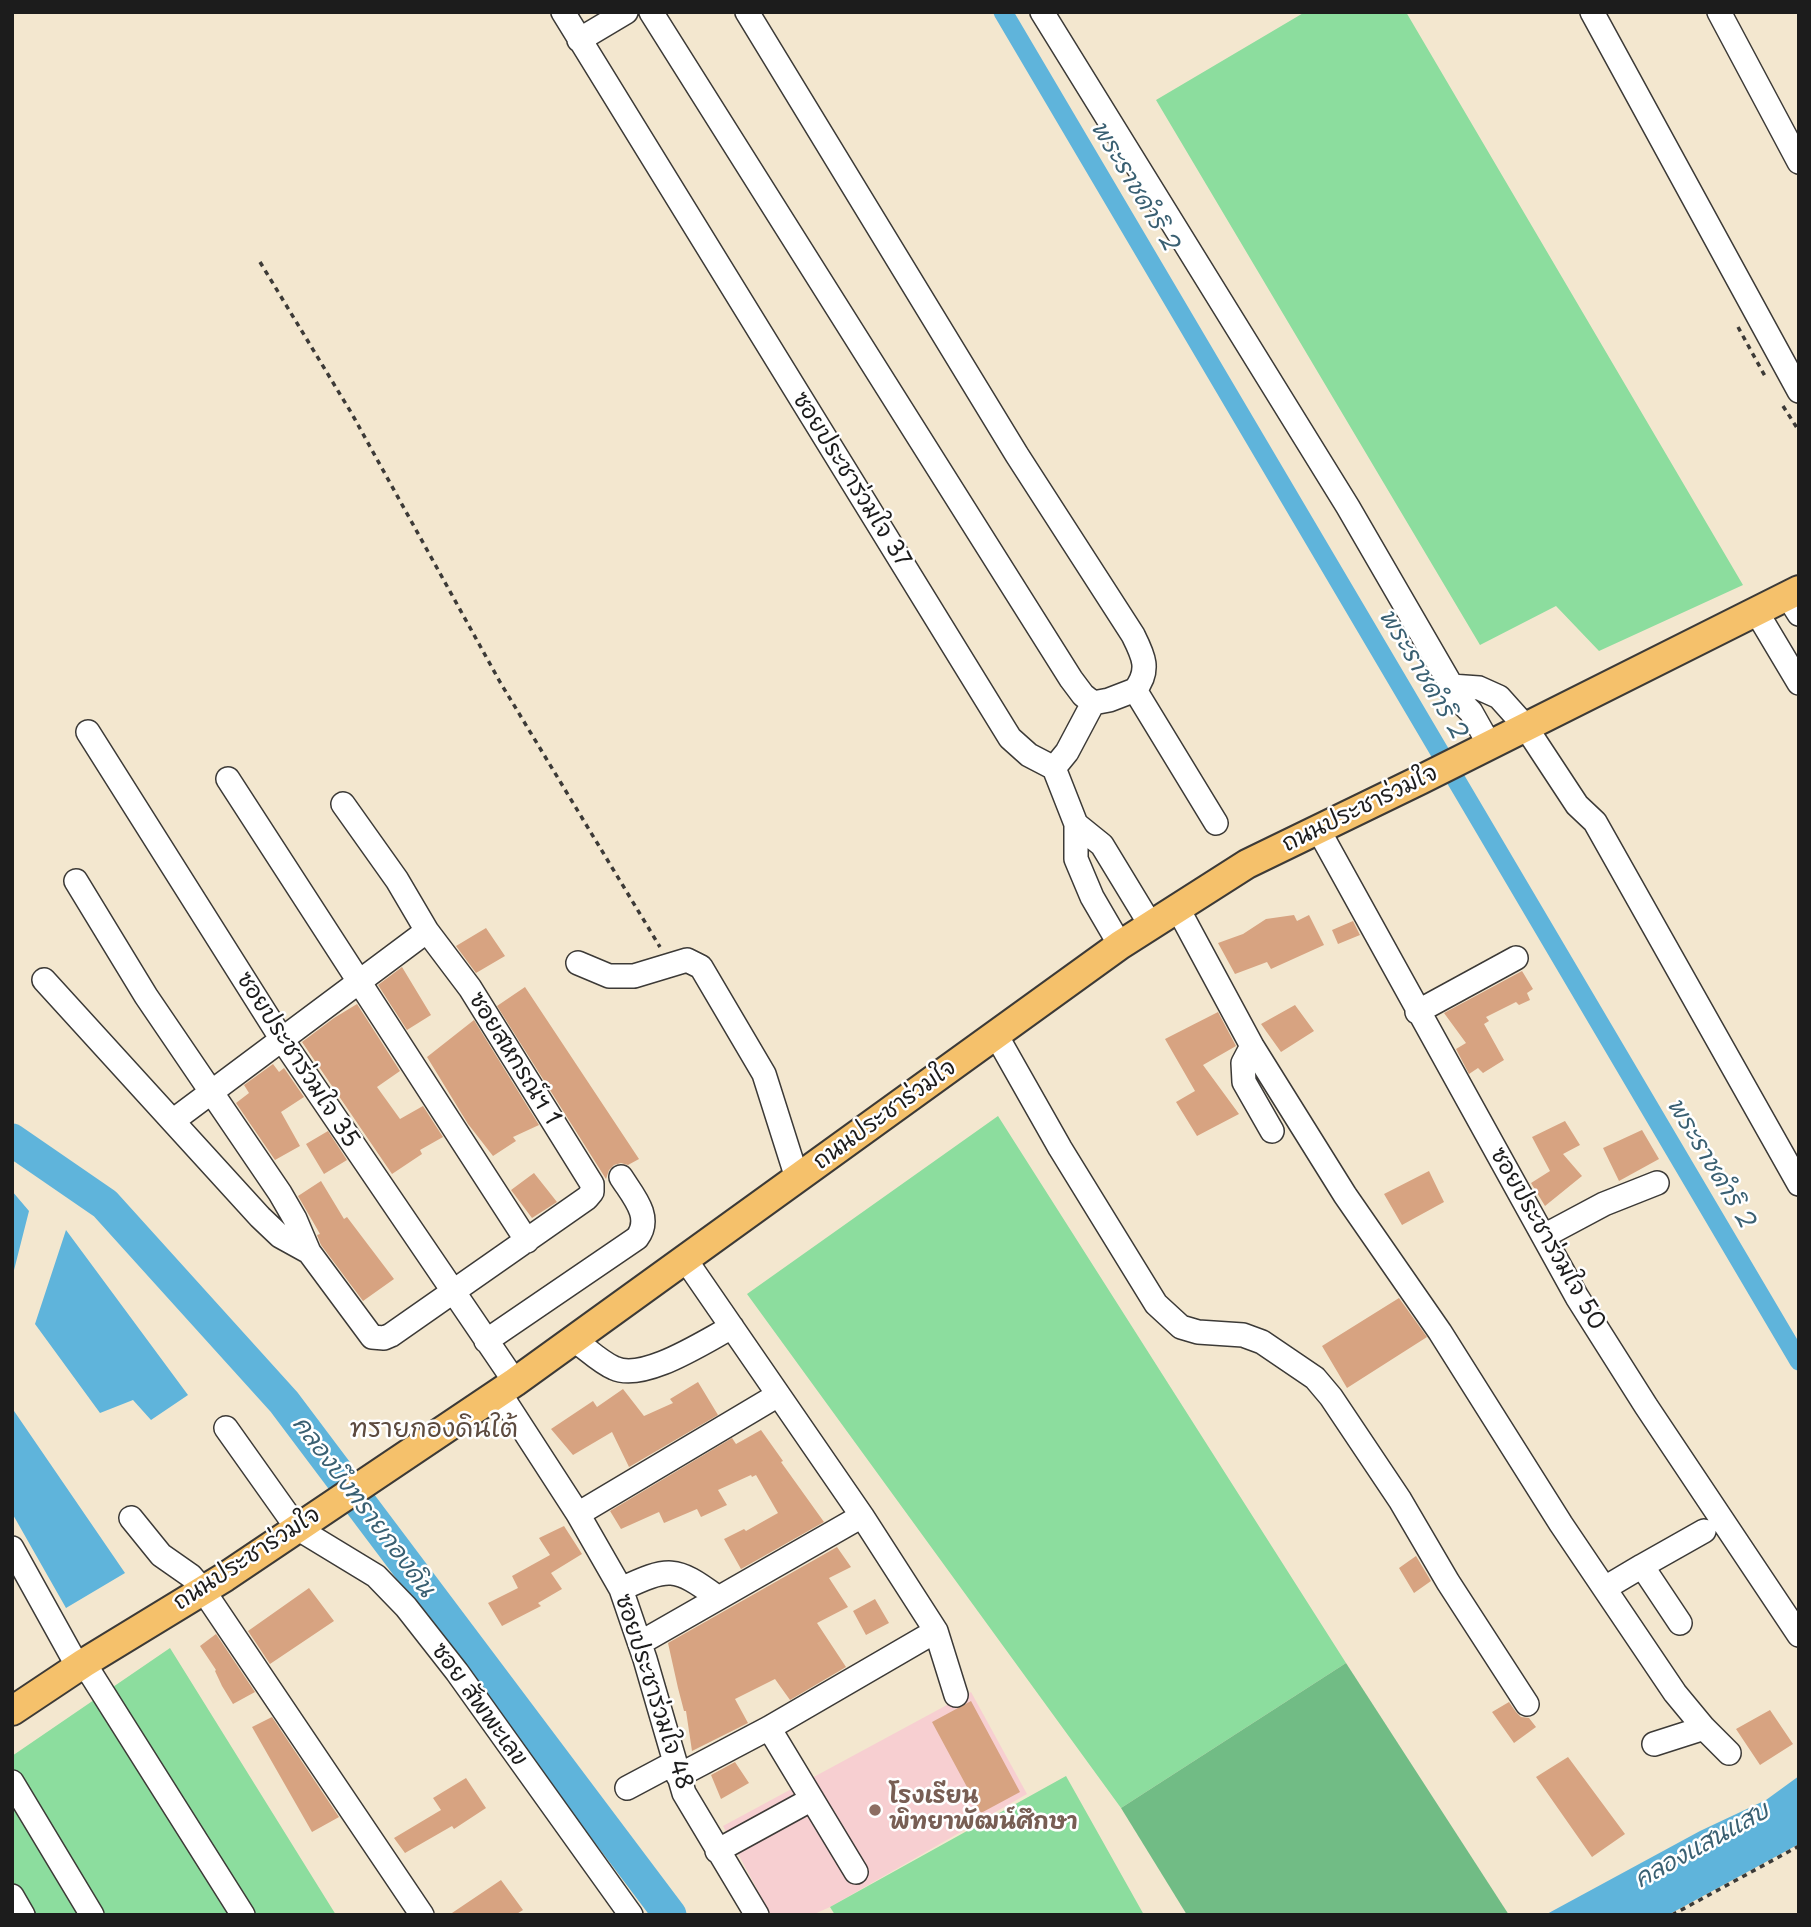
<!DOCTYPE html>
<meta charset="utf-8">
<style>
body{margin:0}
#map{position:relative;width:1811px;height:1927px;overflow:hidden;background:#f3e7cf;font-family:"Playpen Sans",sans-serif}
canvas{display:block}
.frame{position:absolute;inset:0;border:14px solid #1c1c1c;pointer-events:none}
</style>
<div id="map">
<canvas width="1811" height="1927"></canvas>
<div class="frame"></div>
</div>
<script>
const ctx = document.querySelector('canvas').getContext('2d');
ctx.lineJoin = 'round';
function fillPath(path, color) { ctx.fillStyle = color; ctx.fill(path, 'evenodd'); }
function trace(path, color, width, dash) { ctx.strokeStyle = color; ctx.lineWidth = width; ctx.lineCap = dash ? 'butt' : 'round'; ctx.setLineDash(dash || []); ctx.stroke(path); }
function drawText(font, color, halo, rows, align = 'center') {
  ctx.font = font + ' "Playpen Sans","Playpen Sans Thai",sans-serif'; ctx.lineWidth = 5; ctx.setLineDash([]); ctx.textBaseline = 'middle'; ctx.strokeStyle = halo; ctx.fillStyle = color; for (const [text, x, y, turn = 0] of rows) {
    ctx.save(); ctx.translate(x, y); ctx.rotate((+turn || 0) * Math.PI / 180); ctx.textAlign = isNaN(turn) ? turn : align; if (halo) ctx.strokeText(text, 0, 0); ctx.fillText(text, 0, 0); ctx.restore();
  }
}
const built = new Path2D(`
 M971 1692 1027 1794 830 1907 812 1915H771L723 1826Z`);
const green = new Path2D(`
 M1305 12H1406L1743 585 1599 651 1556 606 1480 645 1156 100Z
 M998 1116 1346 1663 1121 1808 747 1294Z
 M170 1648 336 1915H12V1756Z
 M1066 1776 1144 1915H835L830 1907Z`);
const forest = new Path2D(`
 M1346 1663 1509 1915H1187L1121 1808Z`);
const water = new Path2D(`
 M12 1191 29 1211 12 1278Z
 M66 1230 188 1395 151 1420 133 1400 100 1413 35 1324Z
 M12 1408 125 1573 66 1608 12 1513Z
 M1799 1776V1844L1668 1915H1545L1700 1831 1766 1800Z`);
const canal = new Path2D(`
 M1003 12 1799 1361`);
const river = new Path2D(`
 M12 1140 105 1204 284 1402 670 1915`);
const building = new Path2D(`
 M1294 915 1297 921 1309 915 1324 945 1271 969 1267 962 1235 974 1218 943 1243 934 1266 919Z
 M1353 921 1360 935 1338 944 1332 930Z
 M486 928 505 956 476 973 456 946Z
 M402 967 431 1015 407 1030 378 985Z
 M1522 971 1533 989 1527 993 1530 1000 1519 1005 1516 1002 1486 1017 1489 1021 1484 1024 1504 1060 1483 1073 1478 1068 1469 1074 1456 1049 1466 1043 1444 1013Z
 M525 987 639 1159 628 1165 621 1163 614 1165 609 1170 606 1179 497 1006Z
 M357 1004 400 1071 377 1087 400 1119 423 1106 443 1137 420 1150 422 1154 392 1174 302 1042 334 1018Z
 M1295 1005 1314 1031 1281 1052 1261 1024Z
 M1218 1012 1236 1046 1203 1065 1239 1114 1197 1136 1176 1102 1195 1091 1165 1039Z
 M474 1020 539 1125 513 1137 516 1141 493 1156 468 1124 427 1057Z
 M273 1064 279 1072 284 1068 304 1097 281 1112 300 1146 275 1160 236 1103 249 1093 244 1085Z
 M1565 1121 1580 1145 1563 1154 1582 1176 1545 1206 1531 1183 1550 1171 1532 1137Z
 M1642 1130 1659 1159 1619 1181 1603 1148Z
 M328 1131 347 1160 324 1174 306 1144Z
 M1429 1171 1444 1202 1402 1225 1384 1194Z
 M534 1173 557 1202 532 1218 511 1190Z
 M321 1181 344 1219 347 1217 394 1279 363 1301 321 1245 317 1235 320 1234 298 1196Z
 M1399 1298 1427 1337 1347 1388 1322 1346Z
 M698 1382 718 1415 629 1467 612 1432 573 1455 551 1429 593 1401 597 1407 623 1389 644 1416 673 1403 670 1399Z
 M761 1430 783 1461 781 1462 824 1522 741 1569 724 1539 744 1529 746 1531 778 1513 756 1475 752 1477 751 1475 718 1490 727 1505 701 1517 697 1509 664 1523 659 1512 621 1529 610 1511 732 1438 736 1444Z
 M564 1526 582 1554 551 1573 562 1589 538 1603 541 1606 502 1626 488 1603 518 1588 512 1576 550 1555 539 1538Z
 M837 1547 851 1567 829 1578 848 1607 817 1623 846 1667 790 1700 775 1679 735 1699 748 1723 692 1751 686 1711H684L678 1688 668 1643Z
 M1416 1556 1431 1581 1414 1593 1399 1568Z
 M309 1588 334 1621 270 1664 248 1631Z
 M875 1599 889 1623 866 1635 853 1611Z
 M216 1634 255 1692 233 1704 222 1686 215 1671 216 1670 200 1646Z
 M971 1701 1020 1792 981 1813 932 1722Z
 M1509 1702 1516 1712 1521 1717 1529 1718 1536 1727 1514 1743 1492 1712Z
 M1770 1710 1793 1744 1760 1765 1736 1729Z
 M272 1717 339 1817 312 1832 252 1727Z
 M1568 1757 1625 1834 1592 1857 1536 1777Z
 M735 1762 749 1783 721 1799 711 1775Z
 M466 1778 486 1808 454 1829 452 1826 405 1853 394 1838 441 1810 433 1798Z
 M501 1880 523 1910 515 1915H449Z`);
const path = new Path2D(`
 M260 262 352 414 500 682 660 947
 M1738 327 1766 378
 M1783 406 1799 431
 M1672 1915 1799 1846`);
const minor = new Path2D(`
 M563 12 1010 738 1029 755 1054 768 1076 824V859L1092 897 1120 945
 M651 12 1071 679 1083 695 1093 703 1067 752 1054 768
 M747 12 1017 455 1133 635C1143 655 1151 670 1135 690
 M1042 12 1348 507 1461 702 1471 712 1489 744
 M1592 12 1799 391
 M1719 12 1799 162
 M579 40 626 12
 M1787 595 1799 614
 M1756 611 1799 683
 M1451 686 1479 688 1499 697 1525 726 1577 805 1595 822 1799 1184
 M1093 703 1109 700 1135 690 1216 823
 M88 732 281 1038 515 1382
 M228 779 527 1241
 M1076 824 1102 845 1150 924
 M1318 829 1577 1297 1646 1406 1799 1635
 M76 881 146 996 280 1193 295 1219 309 1252
 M1177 907 1252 1046 1345 1195 1440 1332 1561 1524 1675 1693 1704 1728 1729 1753
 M578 963 609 976H634L687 960 701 967 764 1074 797 1178
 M44 980 260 1217 280 1236 309 1252 372 1337 384 1338 391 1335 587 1198 592 1192V1184L470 988 427 931 397 880 343 804
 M1417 1012 1516 958
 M996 1035 1060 1148 1156 1304 1181 1327 1198 1332 1243 1335 1262 1342 1315 1378 1331 1397 1400 1500 1448 1582 1527 1704
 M1252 1046 1243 1063 1244 1082 1272 1131
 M174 1120 427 931
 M1544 1236 1604 1204 1657 1183
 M685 1259 862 1516 936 1631 956 1695
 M573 1339C586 1348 600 1362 614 1368 644 1382 705 1341 732 1327
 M486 1341 637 1238C653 1217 633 1196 621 1177
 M499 1392 578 1514 621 1589 645 1659 684 1793 757 1915
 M226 1428 297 1528 376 1576 406 1607 457 1672 631 1915
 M578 1514 778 1395
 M131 1518 161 1555 191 1576 203 1590 422 1915
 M12 1548 78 1667
 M1642 1566 1704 1531
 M1605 1588 1642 1566 1680 1623
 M621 1589C669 1567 675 1566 717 1597
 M640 1643 862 1516
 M84 1663 243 1915
 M769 1728 856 1872
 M1654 1744 1704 1728
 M678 1776 769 1728 936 1631
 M12 1782 92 1915
 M627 1788 674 1763
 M717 1851 812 1799
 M12 1896 23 1915`);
const major = new Path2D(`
 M12 1711 84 1663 225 1577 515 1382 1120 945 1247 864 1420 780 1799 590`);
const markers = [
 [875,1810,7,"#8d6e63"]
];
const streetNames = [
 ["ซอยประชาร่วมใจ 37",851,480,58],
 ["ถนนประชาร่วมใจ",1360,809,-26],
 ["ซอยสหกรณ์ฯ 1",514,1059,58],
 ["ซอยประชาร่วมใจ 35",297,1060,57],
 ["ถนนประชาร่วมใจ",885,1115,-36],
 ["ซอยประชาร่วมใจ 50",1547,1239,60],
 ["ถนนประชาร่วมใจ",247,1559,-33],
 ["ซอยประชาร่วมใจ 48",653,1692,72],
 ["ซอย สัพพะเลข",479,1705,54]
];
const educationNames = [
 ["โรงเรียน",889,1797],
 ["พิทยาพัฒน์ศึกษา",889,1823]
];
const waterNames = [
 ["พระราชดำริ 2",1134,186,59],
 ["พระราชดำริ 2",1422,674,59],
 ["พระราชดำริ 2",1710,1163,59],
 ["คลองบึงทรายกองดิน",363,1507,53],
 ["คลองแสนแสบ",1702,1846,-29]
];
const quarterNames = [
 ["ทรายกองดินใต้",434,1430]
];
fillPath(built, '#f7cfd1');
fillPath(green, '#8cdd9e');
fillPath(forest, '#71bc85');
fillPath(water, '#5fb4db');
trace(canal, '#5fb4db', 19);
trace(river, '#5fb4db', 33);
fillPath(building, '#d7a381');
trace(minor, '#3c3a37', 26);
trace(major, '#3c3a37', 32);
trace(path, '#3c3a37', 3.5, [5, 5]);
trace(minor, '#fff', 23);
trace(major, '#f5c16b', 28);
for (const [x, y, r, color] of markers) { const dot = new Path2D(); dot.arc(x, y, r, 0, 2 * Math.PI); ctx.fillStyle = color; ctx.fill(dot); trace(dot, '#fff', 2.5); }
drawText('23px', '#1c1c1c', '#fff', streetNames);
drawText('bold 23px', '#785e54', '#fff', educationNames, 'left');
drawText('italic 24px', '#3a6072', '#fff', waterNames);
drawText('26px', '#5d4b3f', '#fff', quarterNames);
</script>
